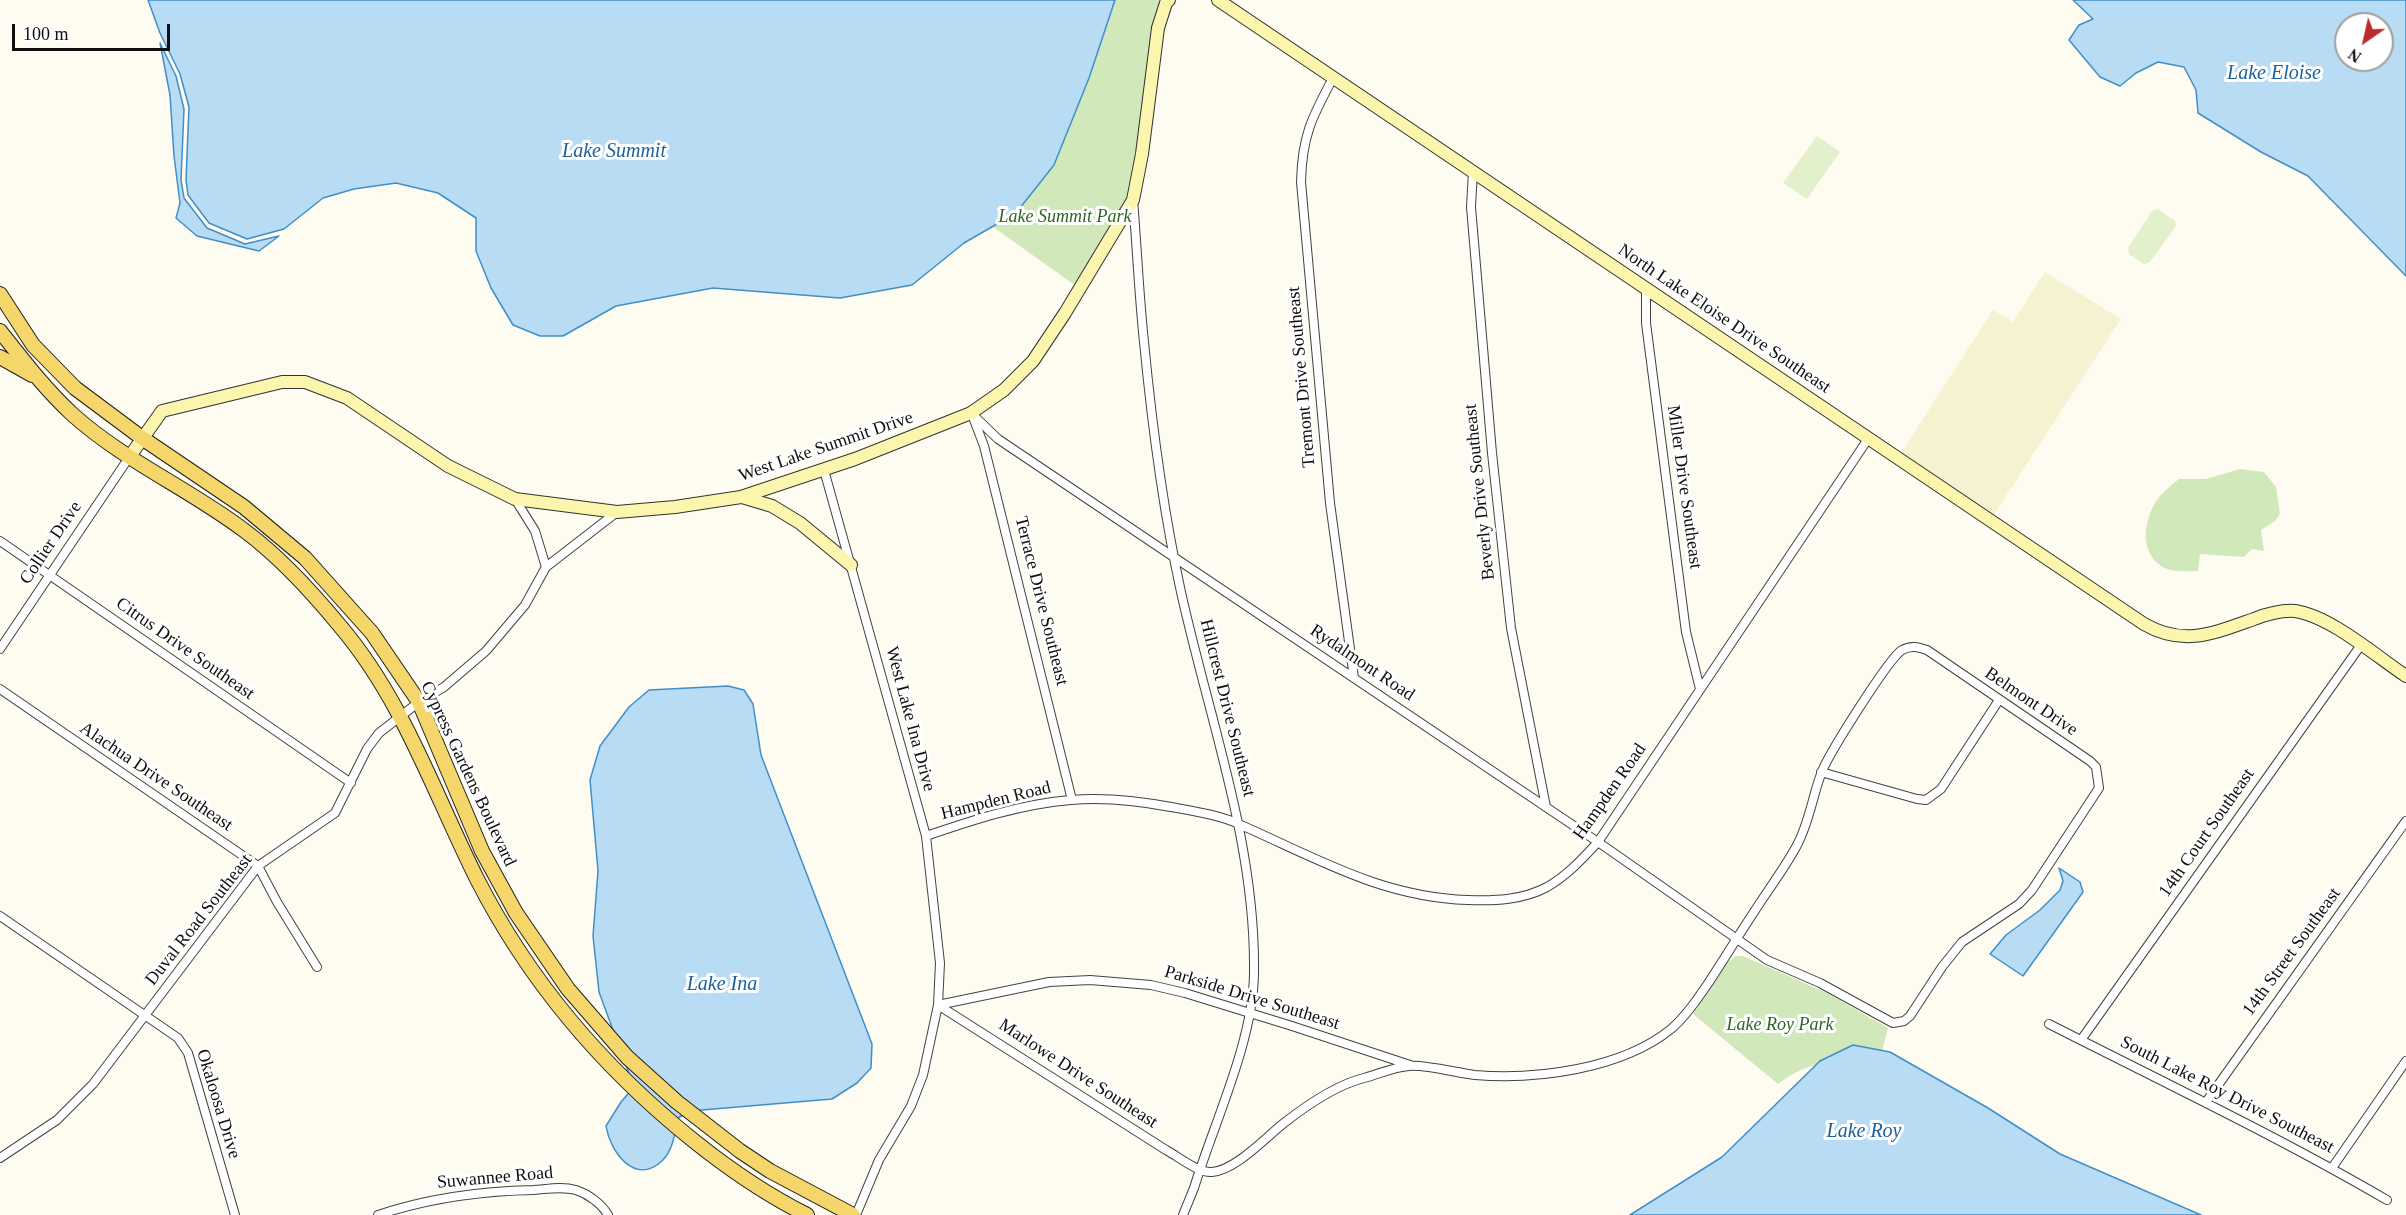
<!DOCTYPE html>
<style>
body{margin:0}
#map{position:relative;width:2406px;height:1215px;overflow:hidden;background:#fefcf1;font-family:"Times New Roman",serif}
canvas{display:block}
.north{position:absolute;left:2334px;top:12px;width:60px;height:60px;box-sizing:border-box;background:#fff;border:2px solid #9f9f9f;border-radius:50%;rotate:214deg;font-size:16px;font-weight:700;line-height:24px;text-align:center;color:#0f0f0f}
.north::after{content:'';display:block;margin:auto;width:21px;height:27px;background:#bb2a2e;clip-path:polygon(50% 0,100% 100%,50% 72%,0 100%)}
.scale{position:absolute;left:12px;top:24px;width:158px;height:27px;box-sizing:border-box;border:3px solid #0f0f0f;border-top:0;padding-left:8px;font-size:18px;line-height:21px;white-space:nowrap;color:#0f0f0f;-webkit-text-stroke:4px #fff;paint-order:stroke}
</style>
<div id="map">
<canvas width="2406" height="1215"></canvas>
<div class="north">N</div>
<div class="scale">100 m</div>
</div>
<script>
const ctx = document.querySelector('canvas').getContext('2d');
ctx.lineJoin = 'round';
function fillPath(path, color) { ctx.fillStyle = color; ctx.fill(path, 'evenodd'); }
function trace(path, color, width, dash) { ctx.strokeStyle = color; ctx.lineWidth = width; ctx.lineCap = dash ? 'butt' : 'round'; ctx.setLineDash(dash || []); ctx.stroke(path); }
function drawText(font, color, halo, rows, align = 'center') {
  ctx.font = font + ' "Times New Roman",serif'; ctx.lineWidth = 6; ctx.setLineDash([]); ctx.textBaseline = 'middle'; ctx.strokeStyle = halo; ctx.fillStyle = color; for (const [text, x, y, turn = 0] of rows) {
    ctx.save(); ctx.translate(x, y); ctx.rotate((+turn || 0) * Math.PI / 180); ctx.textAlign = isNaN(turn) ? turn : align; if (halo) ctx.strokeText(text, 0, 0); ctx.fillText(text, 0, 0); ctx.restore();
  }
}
const farmland = new Path2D(`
 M2045 272 2121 319 1993 516 1901 453 1993 310 2013 322Z`);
const green = new Path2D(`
 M1107 0H1164C1142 57 1145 117 1134 176 1127 214 1096 253 1076 286L989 224Z
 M2240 469 2264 472 2276 487 2280 514 2275 521 2261 530 2264 551 2252 549 2244 557 2200 554 2198 571C2187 571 2172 573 2161 566 2137 550 2145 513 2161 495 2166 489 2173 484 2179 479H2206Z
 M1736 956H1743L1827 993 1888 1028 1878 1065C1836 1063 1813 1057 1778 1084L1693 1014 1728 962Z`);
const pitch = new Path2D(`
 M1817 136 1840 152 1807 199 1783 183Z
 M2158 209 2175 221 2176 226 2150 262 2144 264 2129 254 2128 248 2152 211Z`);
const water = new Path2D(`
 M148 0H1115L1089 78 1054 165 1016 213 964 243 912 285 840 298 713 288 616 306 563 336H540L513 325 491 288 476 251V218L438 193 396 183 354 189 323 198 284 229 247 239 209 223 188 195 186 180 189 107 180 74 160 33Z
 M2073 0H2406V276L2308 176 2261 152 2198 113 2196 90 2184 67 2158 62 2136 73 2120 86 2100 77 2069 40 2079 25 2093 19ZM2346 24H2382V60H2346Z
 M160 43 176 76 184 109 181 180 184 198 207 228 245 244 279 236 259 251 197 236 176 218 180 203 174 156 170 95Z
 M728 686 744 690 753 704 761 755 872 1044 871 1068 857 1083 832 1099 690 1111 678 1118C675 1133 673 1150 662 1161 635 1186 610 1152 606 1126L621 1102 634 1087 599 992 593 936 598 871 590 780 600 746 629 707 649 690Z
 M2059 868 2080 882 2083 892 2023 976 1990 954 2006 935 2040 910 2060 890 2063 881Z
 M1853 1045 1890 1052 1988 1108 2060 1154 2201 1215H1630L1722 1157 1820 1061Z`);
const street = new Path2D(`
 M1333 78C1312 117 1302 136 1301 182L1330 503 1354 678
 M1473 171 1471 207 1492 453 1511 628 1546 807
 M1133 200C1137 248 1139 295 1144 342 1152 425 1163 510 1181 592 1209 719 1256 843 1254 974 1253 1042 1214 1123 1194 1188L1183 1215
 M1646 288V323L1686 632 1700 689
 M973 417 984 446 1072 800
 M824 470 926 836 940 963 938 1005 923 1075 911 1106 879 1160 856 1215
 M515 499 535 531 546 567
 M0 541 351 783
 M0 649 130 456
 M0 689 258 866 277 902 317 967
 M1821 772 1917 799 1926 800 1941 789 1999 700
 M926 836C973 820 1021 804 1071 800 1103 797 1139 801 1171 807 1193 811 1220 815 1241 825 1318 859 1382 897 1468 900 1495 901 1523 900 1547 887 1568 875 1583 858 1598 842L1868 439
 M0 916 178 1038 188 1053 235 1215
 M938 1005 1166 1150C1179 1157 1198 1173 1212 1172 1236 1170 1266 1137 1284 1123 1307 1105 1336 1085 1364 1078 1379 1074 1394 1067 1409 1066 1423 1064 1458 1073 1475 1075 1536 1080 1622 1069 1671 1029 1685 1017 1696 1001 1707 985 1723 961 1738 936 1754 912 1768 890 1784 869 1796 847 1809 824 1812 798 1821 774 1827 756 1889 658 1902 650 1911 645 1918 647 1927 650L2090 761 2096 767 2099 788 2032 890 2019 904 1962 942 1942 967 1910 1016 1904 1021 1893 1023 1820 983 1767 960 1598 842 998 439 971 413
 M938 1005 1049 982 1090 980 1151 985 1185 993 1292 1026 1410 1065
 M2049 1024C2163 1082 2277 1136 2387 1200
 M2081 1040 2361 645
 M2206 1102 2406 821
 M0 1158 57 1120 93 1084 258 866 335 813 367 749 379 733 419 702 444 687 486 651 525 605 546 567 617 512
 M2332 1168 2406 1061
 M378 1215C429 1198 480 1191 534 1190 548 1189 562 1186 576 1190 588 1194 602 1204 608 1215`);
const secondary = new Path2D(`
 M1218 0 2144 624C2184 647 2214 633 2254 619 2267 614 2281 610 2295 611 2330 616 2376 656 2406 676
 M130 456 162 411 282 382H305L347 398 448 466 515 499 617 512 675 507 741 497 855 459 971 413 1004 390 1033 361 1065 313 1133 200 1142 154 1158 28 1166 3 1169 0
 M742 497 772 506 800 523 851 565`);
const primary = new Path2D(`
 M0 294 33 345 75 388 142 438 244 507 305 558 372 633 419 702 482 851 516 913 568 989 627 1057 677 1102 740 1151 770 1171 853 1215
 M0 331C23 360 45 389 72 414 124 461 190 489 245 531 280 557 312 592 340 626 403 700 434 793 477 879 530 983 603 1068 694 1141 729 1169 767 1195 807 1215
 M0 357 32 375`);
const parkNames = [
 ["Lake Summit Park",1065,217],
 ["Lake Roy Park",1780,1025]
];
const streetNames = [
 ["North Lake Eloise Drive Southeast",1724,319,34],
 ["Tremont Drive Southeast",1302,377,-95],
 ["West Lake Summit Drive",826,447,-19],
 ["Miller Drive Southeast",1684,487,82],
 ["Beverly Drive Southeast",1480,492,-96],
 ["Collier Drive",51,543,-56],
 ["Terrace Drive Southeast",1041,601,76],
 ["Citrus Drive Southeast",185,649,35],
 ["Rydalmont Road",1362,663,34],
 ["Belmont Drive",2031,702,34],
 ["Hillcrest Drive Southeast",1227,708,76],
 ["West Lake Ina Drive",910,719,75],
 ["Cypress Gardens Boulevard",468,774,65],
 ["Alachua Drive Southeast",156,777,34],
 ["Hampden Road",1610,792,-55],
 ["Hampden Road",996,801,-14],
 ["14th Court Southeast",2207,833,-55],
 ["Duval Road Southeast",199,920,-52],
 ["14th Street Southeast",2292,952,-54],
 ["Parkside Drive Southeast",1252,998,17],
 ["Marlowe Drive Southeast",1078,1074,33],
 ["South Lake Roy Drive Southeast",2227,1095,27],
 ["Okaloosa Drive",218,1104,73],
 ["Suwannee Road",495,1178,-5]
];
const waterNames = [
 ["Lake Eloise",2274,74],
 ["Lake Summit",614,152],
 ["Lake Ina",722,985],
 ["Lake Roy",1864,1132]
];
fillPath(farmland, '#f4f2d1');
fillPath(green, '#d1e8bb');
fillPath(pitch, '#e3f0cc');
fillPath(water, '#b7dcf4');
trace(water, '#408fc9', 1.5);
trace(street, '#424242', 10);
trace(secondary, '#313131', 14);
trace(primary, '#202020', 16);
trace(street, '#fff', 8);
trace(secondary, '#fcf5ae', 12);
trace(primary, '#f4d66b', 14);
drawText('italic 18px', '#2d6520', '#fff', parkNames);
drawText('18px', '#0f0f0f', '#fff', streetNames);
drawText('italic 20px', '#1b619d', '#fff', waterNames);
</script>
